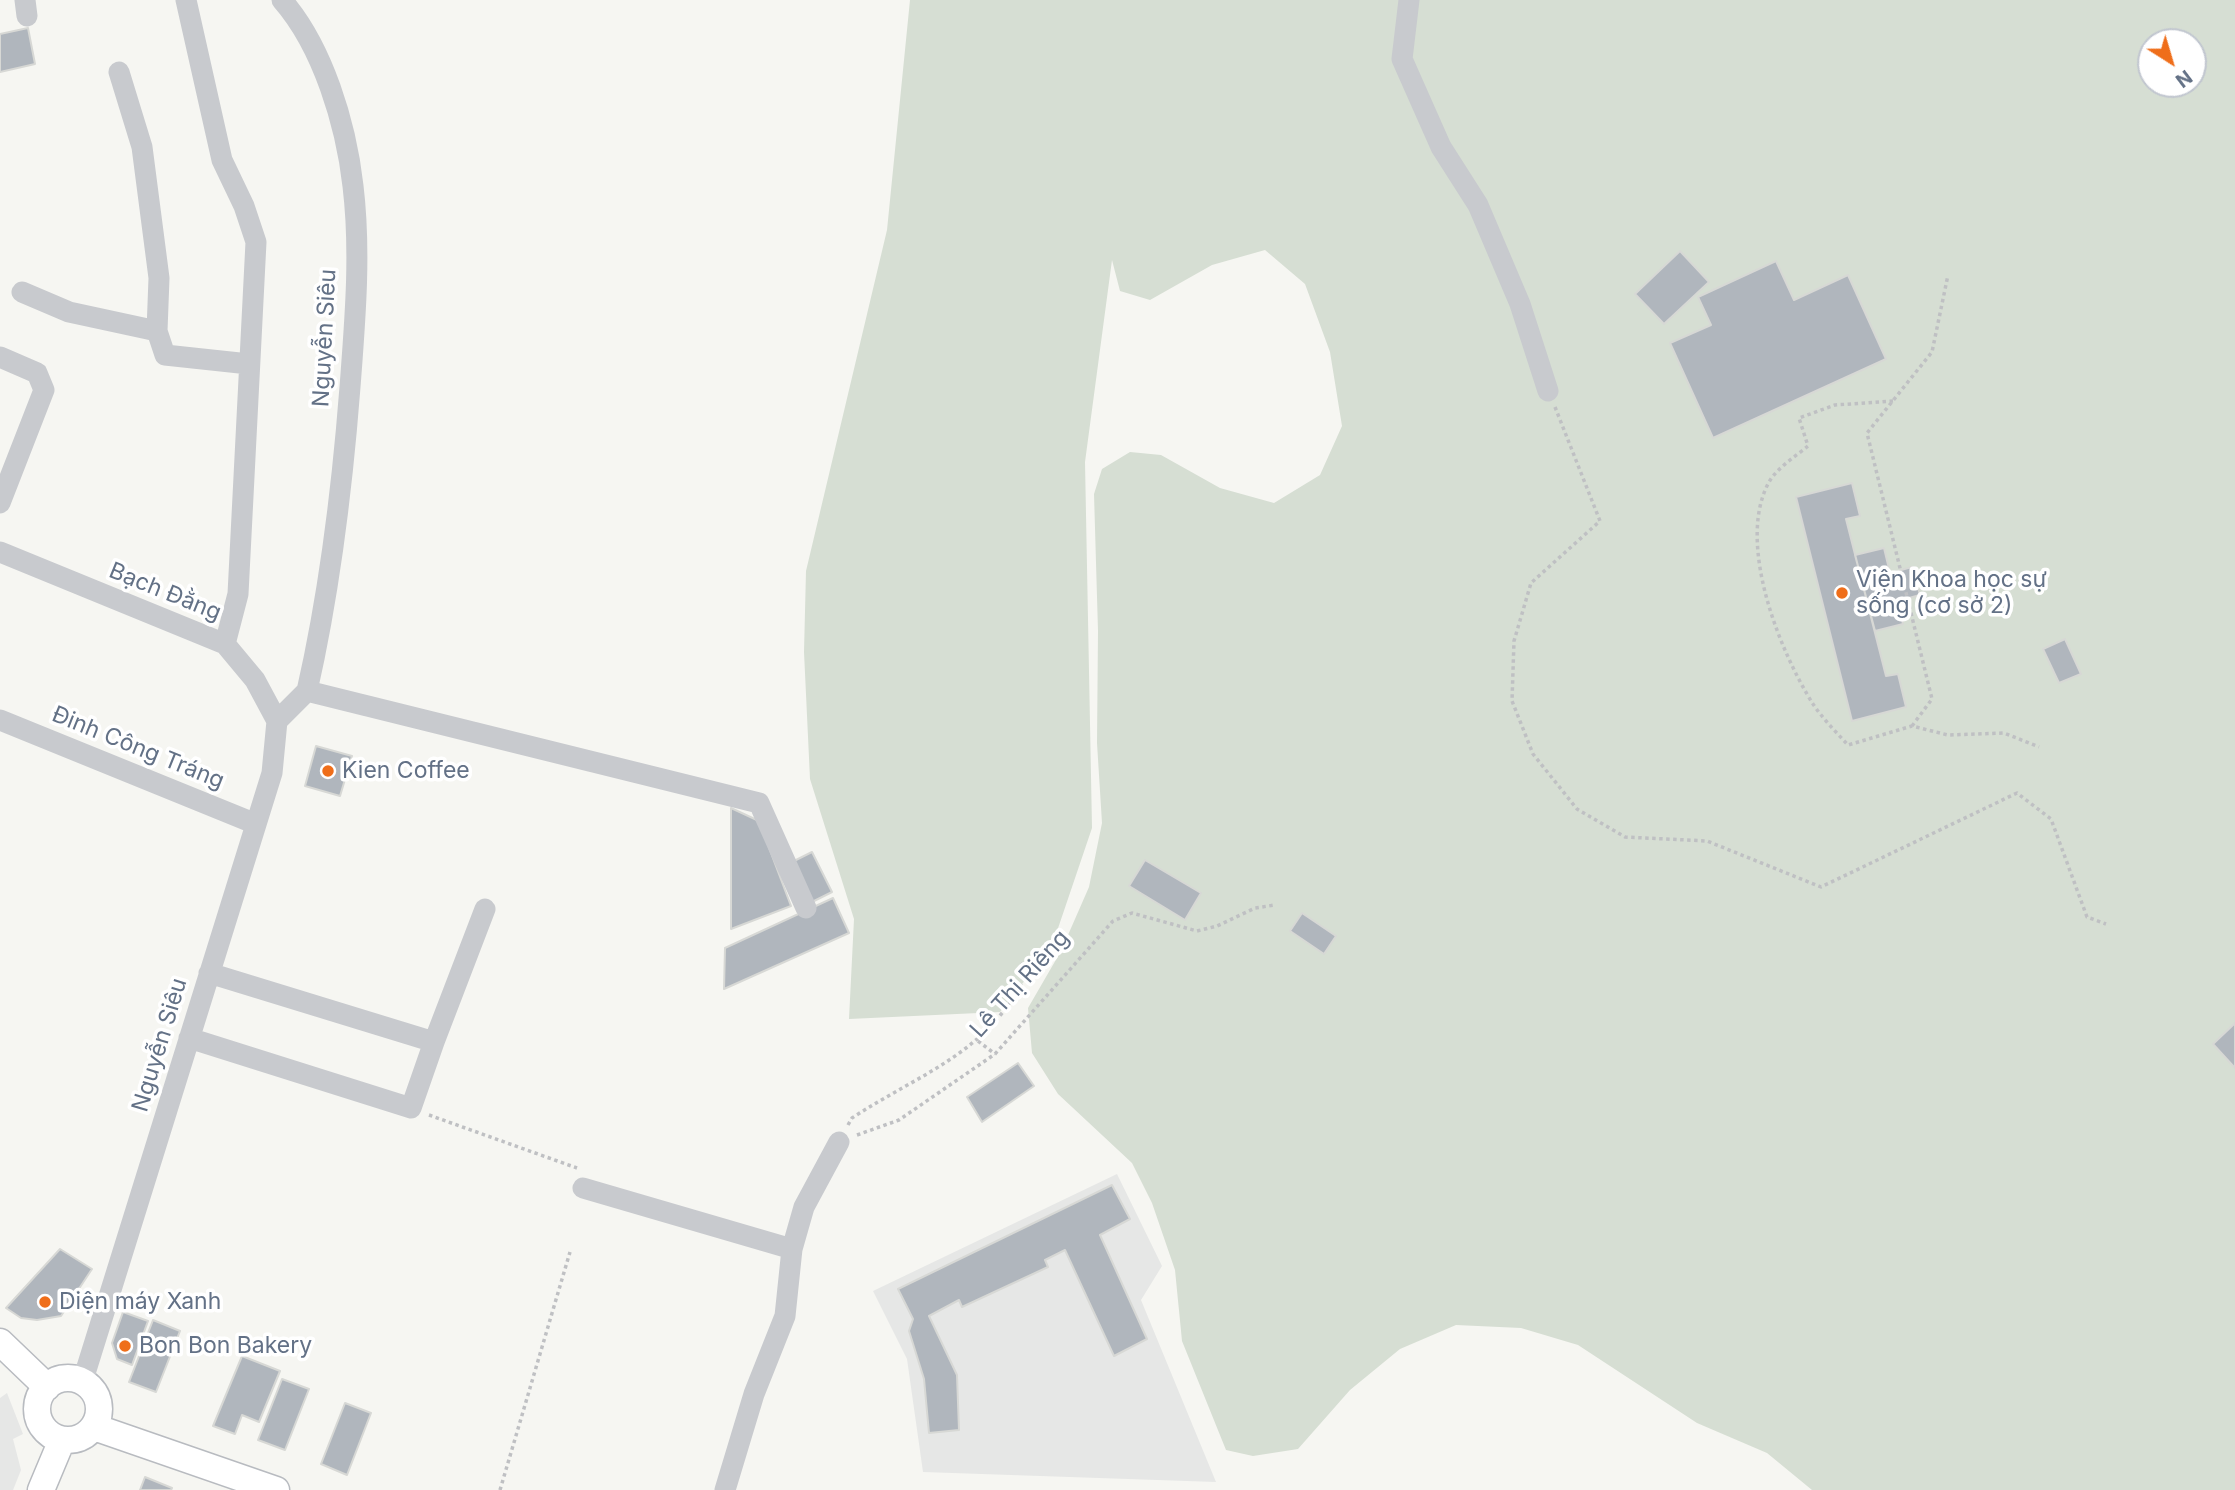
<!DOCTYPE html>
<meta charset="utf-8">
<style>
body{margin:0}
#map{position:relative;width:2235px;height:1490px;overflow:hidden;background:#f6f6f2;font-family:Inter,sans-serif}
canvas{display:block}
.north{position:absolute;left:2137px;top:28px;width:70px;height:70px;box-sizing:border-box;background:#fff;border:2px solid #c1c6cf;border-radius:50%;rotate:143deg;font-size:19px;font-weight:700;line-height:28px;text-align:center;color:#637186}
.north::after{content:'';display:block;margin:auto;width:24px;height:32px;background:#ef6e1a;clip-path:polygon(50% 0,100% 100%,50% 72%,0 100%)}
</style>
<div id="map">
<canvas width="2235" height="1490"></canvas>
<div class="north">N</div>
</div>
<script>
const ctx = document.querySelector('canvas').getContext('2d');
ctx.lineJoin = 'round';
function fillPath(path, color) { ctx.fillStyle = color; ctx.fill(path, 'evenodd'); }
function trace(path, color, width, dash) { ctx.strokeStyle = color; ctx.lineWidth = width; ctx.lineCap = dash ? 'butt' : 'round'; ctx.setLineDash(dash || []); ctx.stroke(path); }
function drawText(font, color, halo, rows, align = 'center') {
  ctx.font = font + ' Inter,sans-serif'; ctx.lineWidth = 7; ctx.setLineDash([]); ctx.textBaseline = 'middle'; ctx.strokeStyle = halo; ctx.fillStyle = color; for (const [text, x, y, turn = 0] of rows) {
    ctx.save(); ctx.translate(x, y); ctx.rotate((+turn || 0) * Math.PI / 180); ctx.textAlign = isNaN(turn) ? turn : align; if (halo) ctx.strokeText(text, 0, 0); ctx.fillText(text, 0, 0); ctx.restore();
  }
}
const built = new Path2D(`
 M1117 1174 1162 1266 1141 1300 1216 1482 923 1472 907 1359 873 1291Z
 M7 1393 23 1434 13 1439 21 1470 13 1490H0V1398Z`);
const green = new Path2D(`
 M910 0H2235V1490H1812L1767 1453 1697 1423 1578 1345 1521 1328 1456 1325 1400 1349 1350 1390 1298 1449 1253 1456 1226 1450 1182 1341 1175 1270 1152 1203 1132 1163 1058 1094 1032 1053 1028 1008 1061 951 1089 887 1102 823 1097 743 1098 631 1094 494 1102 469 1130 452 1161 455 1220 488 1274 503 1320 475 1342 426 1330 352 1305 284 1265 250 1212 265 1150 300 1120 291 1112 260 1085 462 1092 828 1052 946 1000 1012 849 1019 854 919 810 779 804 652 806 571 887 230ZM2151 42H2193V84H2151Z`);
const building = new Path2D(`
 M28 28 35 64 0 72V34Z
 M1680 251 1709 282 1664 324 1635 294Z
 M1776 261 1794 300 1848 275 1886 359 1713 438 1670 343 1711 325 1698 297Z
 M1852 483 1860 516 1846 519 1886 676 1898 674 1906 707 1852 721 1796 497Z
 M1884 548 1890 573 1912 567 1920 595 1898 601 1903 624 1875 631 1855 555Z
 M2065 639 2081 674 2059 683 2043 649Z
 M316 746 352 756 340 796 305 786Z
 M731 808 759 821 791 906 731 929Z
 M812 852 832 892 812 902 792 862Z
 M1145 860 1201 893 1185 920 1129 886Z
 M833 898 849 933 724 989 725 948Z
 M1302 913 1336 936 1324 954 1290 931Z
 M2235 1023V1068L2213 1044Z
 M1018 1063 1034 1086 982 1122 967 1097Z
 M1112 1185 1130 1219 1100 1235 1147 1339 1114 1356 1065 1250 1045 1260 1048 1267 962 1307 959 1300 929 1316 957 1375 959 1430 929 1433 924 1379 909 1331 913 1319 898 1289Z
 M60 1249 92 1269 61 1316 37 1320 21 1318 6 1308Z
 M123 1312 148 1321 132 1365 117 1359 112 1343Z
 M153 1320 180 1331 156 1392 129 1382Z
 M242 1356 280 1371 259 1422 242 1415 235 1434 213 1426Z
 M282 1379 309 1389 285 1450 258 1440Z
 M345 1403 371 1413 347 1475 321 1464Z
 M145 1477 172 1488 171 1490H140Z`);
const path = new Path2D(`
 M1893 401 1835 405 1799 418 1808 446C1796 456 1777 468 1769 482 1736 542 1779 650 1813 704 1823 719 1836 732 1848 745L1912 726 1948 735 2004 733 2039 747
 M1555 407 1600 521 1531 583 1514 641 1512 701 1533 754 1577 809 1625 837 1707 841 1821 887 2017 793 2051 819 2087 917 2106 924
 M1912 726 1932 699 1867 433 1932 352 1948 275
 M978 1041 995 1054
 M429 1115 577 1168
 M848 1125 852 1118C922 1072 991 1053 1028 970L1021 963
 M857 1135 899 1120 995 1054 1113 921 1132 913 1197 931 1217 926 1255 908 1275 905
 M500 1490 570 1252`);
const minor = new Path2D(`
 M25 0 27 16
 M186 0 222 160 244 206 256 242 238 594 225 644
 M282 0C323 47 346 124 353 186 361 252 355 321 350 387 342 491 330 590 307 691
 M1409 0 1402 59 1441 147 1478 205 1520 304 1548 391
 M119 72 142 147 159 278 157 331
 M22 292 69 312 157 331 165 355 249 364
 M0 357 37 373 44 390 0 503
 M0 552 225 644 255 680 277 721
 M307 691 759 803 806 908
 M0 720 256 824
 M277 721 307 691
 M189 1038 411 1108 434 1042 209 973
 M434 1042 485 909
 M583 1188 792 1249
 M82 1383 272 773 277 721
 M725 1490 754 1394 785 1316 792 1249 804 1207 839 1142`);
const major = new Path2D(`
 M0 1342 47 1387
 M37 1409a31 31 0 1 1 62 0a31 31 0 1 1-62 0Z
 M94 1427 276 1490
 M41 1490 62 1440`);
const markers = [
 [1842,593,7,"#ef6e1a"],
 [328,771,7,"#ef6e1a"],
 [45,1302,7,"#ef6e1a"],
 [125,1346,7,"#ef6e1a"]
];
const streetNames = [
 ["Nguyễn Siêu",325,338,-87],
 ["Bạch Đằng",165,592,22],
 ["Đinh Công Tráng",138,748,22],
 ["Lê Thị Riêng",1020,984,-48],
 ["Nguyễn Siêu",160,1045,-73]
];
const poiNames = [
 ["Viện Khoa học sự",1856,580],
 ["sống (cơ sở 2)",1856,606],
 ["Kien Coffee",342,771],
 ["Diện máy Xanh",59,1302],
 ["Bon Bon Bakery",139,1346]
];
fillPath(built, '#e6e7e6');
fillPath(green, '#d6ded3');
fillPath(building, '#b0b6bd');
trace(building, '#d7d8d5', 2);
trace(major, '#b8bbc0', 29);
trace(path, '#bfc0c3', 3.5, [3.5, 3.5]);
trace(minor, '#c8cace', 21);
trace(major, '#fff', 26);
for (const [x, y, r, color] of markers) { const dot = new Path2D(); dot.arc(x, y, r, 0, 2 * Math.PI); ctx.fillStyle = color; ctx.fill(dot); trace(dot, '#fff', 2.5); }
drawText('23px', '#637186', '#fff', streetNames);
drawText('23px', '#637186', '#fff', poiNames, 'left');
</script>
